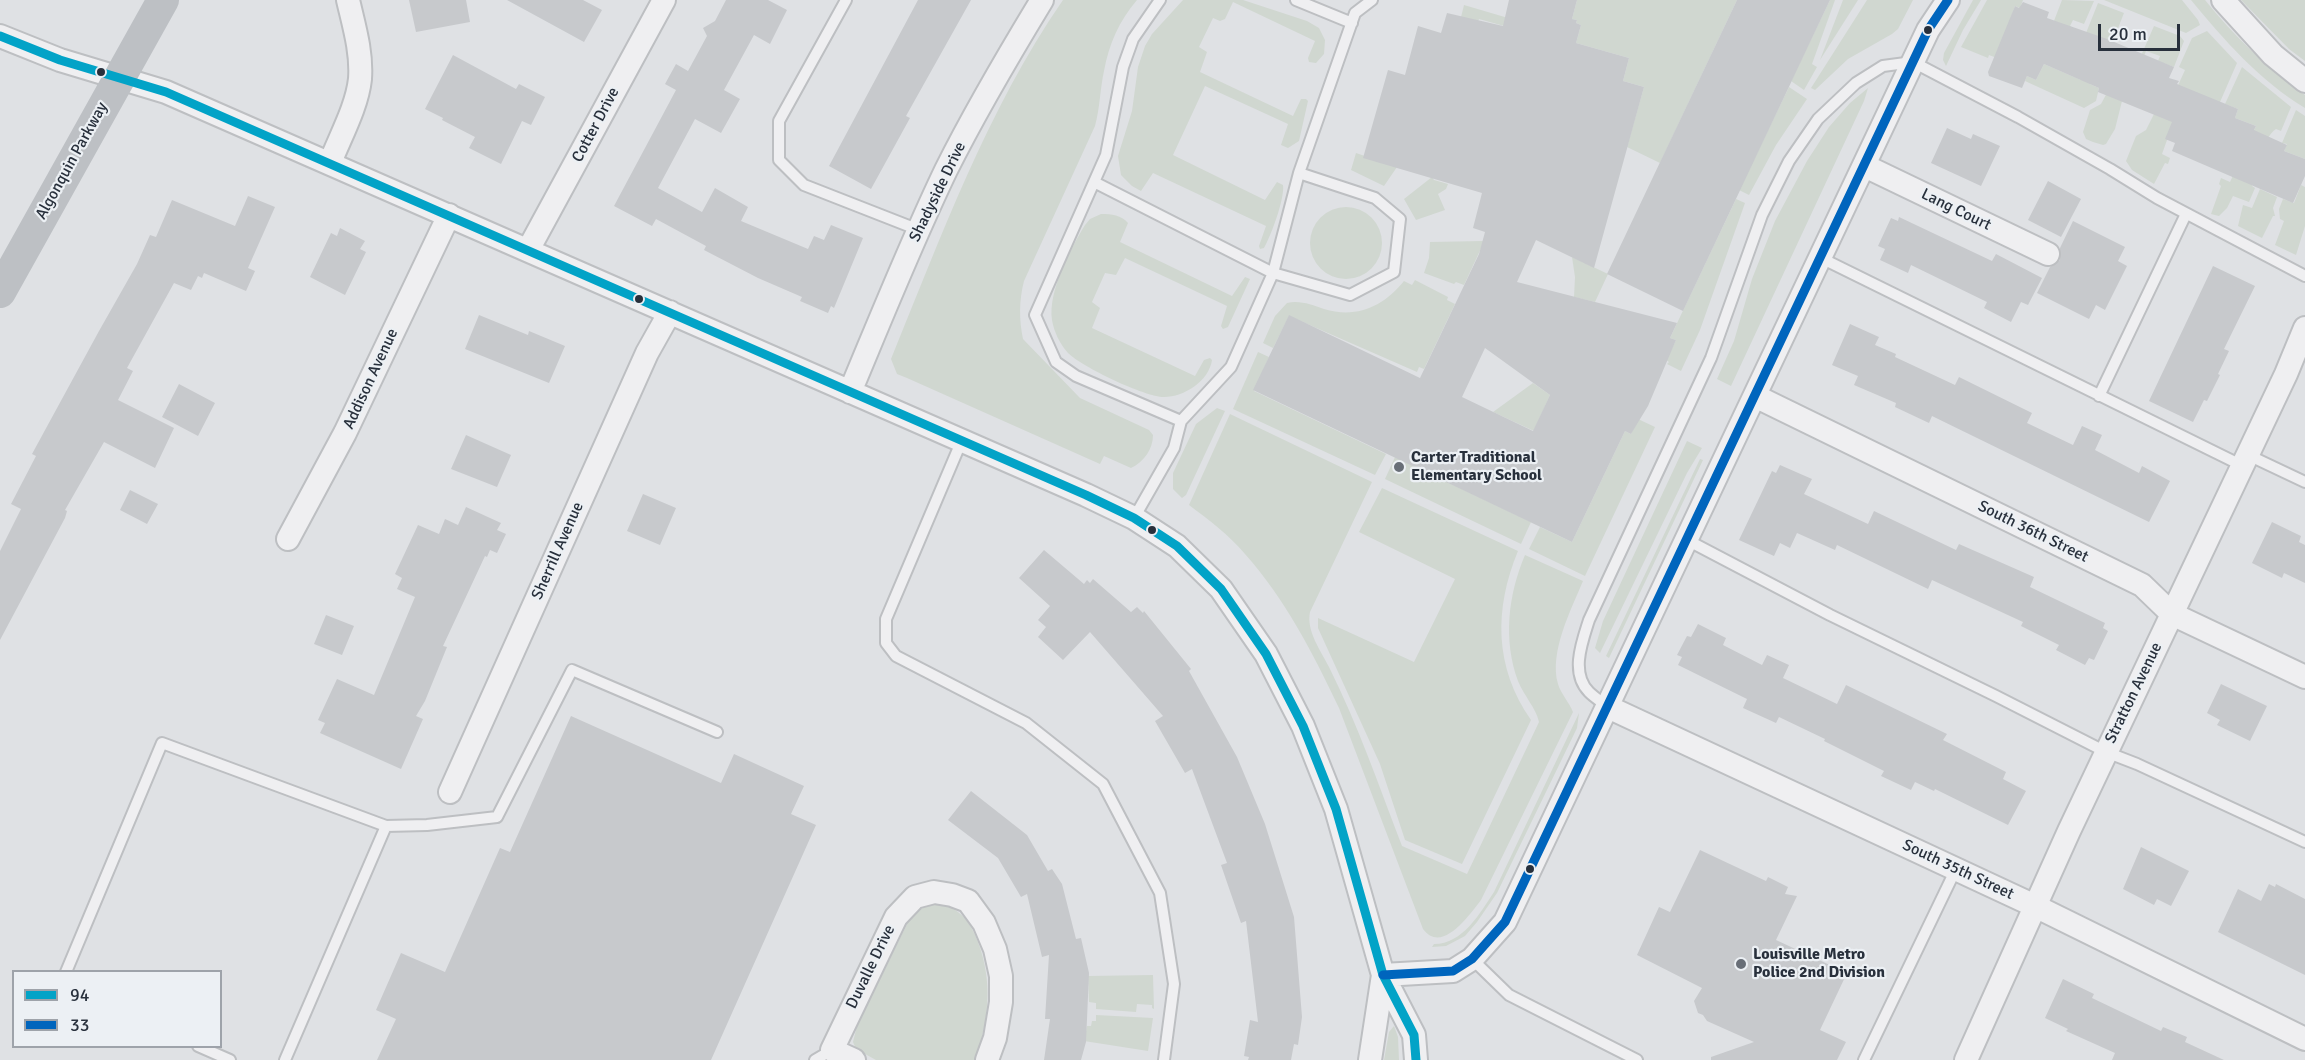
<!DOCTYPE html>
<style>
body{margin:0}
#map{position:relative;width:2305px;height:1060px;overflow:hidden;background:#dfe1e4;font-family:Signika,sans-serif}
canvas{display:block}
.legend{position:absolute;left:12px;top:970px;width:210px;height:78px;box-sizing:border-box;background:#ecf0f4;border:2px solid #9ea3aa;margin:0;padding:8px 10px;list-style:none;font-size:18px;color:#28303c}
.legend li{display:flex;align-items:center;gap:12px;height:30px}
.legend b{width:30px;border:2px solid #9ea3aa}
.scale{position:absolute;left:2098px;top:24px;width:82px;height:27px;box-sizing:border-box;border:3px solid #28303c;border-top:0;padding-left:8px;font-size:18px;line-height:21px;white-space:nowrap;color:#28303c;-webkit-text-stroke:4px #ecf0f4;paint-order:stroke}
</style>
<div id="map">
<canvas width="2305" height="1060"></canvas>
<ul class="legend">
<li><b style="height:8px;background:#02a3c7"></b>94</li>
<li><b style="height:8px;background:#0065bd"></b>33</li>
</ul>
<div class="scale">20 m</div>
</div>
<script>
const ctx = document.querySelector('canvas').getContext('2d');
ctx.lineJoin = 'round';
function fillPath(path, color) { ctx.fillStyle = color; ctx.fill(path, 'evenodd'); }
function trace(path, color, width, dash) { ctx.strokeStyle = color; ctx.lineWidth = width; ctx.lineCap = dash ? 'butt' : 'round'; ctx.setLineDash(dash || []); ctx.stroke(path); }
function drawText(font, color, halo, rows, align = 'center') {
  ctx.font = font + ' Signika,sans-serif'; ctx.lineWidth = 4.5; ctx.setLineDash([]); ctx.textBaseline = 'middle'; ctx.strokeStyle = halo; ctx.fillStyle = color; for (const [text, x, y, turn = 0] of rows) {
    ctx.save(); ctx.translate(x, y); ctx.rotate((+turn || 0) * Math.PI / 180); ctx.textAlign = isNaN(turn) ? turn : align; if (halo) ctx.strokeText(text, 0, 0); ctx.fillText(text, 0, 0); ctx.restore();
  }
}
const green = new Path2D(`
 M1063 0H1137C1119 21 1109 44 1104 71 1100 89 1100 108 1095 126L1024 281C1019 300 1019 320 1023 339L1080 398 1149 430 1153 435C1153 449 1144 462 1131 468L1104 456 1100 464 907 378 897 374 891 359C941 237 987 110 1063 0Z
 M1183 0H1243L1307 21 1319 28 1325 40 1324 54 1316 63 1309 62 1308 58 1315 41 1233 2 1225 19 1220 21 1213 18 1199 47 1207 52 1200 72 1293 116 1301 99H1306L1308 101 1299 141 1288 148 1281 145 1288 124 1205 86 1173 155 1265 200 1277 182 1283 185C1285 198 1271 236 1264 248L1260 249 1259 246 1266 226 1153 173 1141 191 1132 186 1121 175 1118 156 1132 111 1138 67 1145 46 1152 34Z
 M1577 0H1737L1660 163 1627 147 1644 87 1623 81 1629 58 1576 43 1581 25 1576 23 1577 20 1572 19Z
 M1830 0H1835L1812 64 1817 67 1804 90 1791 81Z
 M1843 0H1858L1820 60Z
 M1867 0H1913L1898 29 1892 34 1848 59 1815 90 1811 88Z
 M1973 0H1981L1963 30 1946 66 1943 60 1944 53Z
 M1987 0H2023L2020 8 2015 6 1997 58 1989 55 1988 58 1961 47Z
 M2062 0 2094 1 2084 24 2073 20 2070 26 2073 28 2052 26Z
 M2104 0H2182L2198 20 2200 25 2186 33Z
 M2191 0H2205C2233 35 2268 69 2305 95V108C2260 81 2224 40 2191 0Z
 M2241 0H2305V61L2289 49Z
 M2098 3 2124 13 2113 41 2107 39 2090 84 2099 88 2096 101 2084 108 2025 81 2027 76 2036 80 2044 64 2081 80 2086 33Z
 M1464 5 1542 28 1540 36 1479 19 1478 22 1461 17Z
 M2154 26 2180 36 2184 41 2174 67 2158 61 2160 56 2146 51 2143 59 2140 58Z
 M2207 31 2237 63 2220 102 2167 140 2162 154 2170 158 2168 164 2165 163 2154 184 2132 170 2126 161 2136 136 2146 130 2156 110 2165 114 2185 70 2179 67 2192 38Z
 M2242 67 2291 107 2281 131 2276 129C2263 137 2256 172 2252 186L2255 188 2249 202 2233 196 2227 208 2219 216 2211 214 2221 186 2219 184 2221 178 2230 182 2256 126 2235 118 2238 109 2225 104Z
 M1789 87 1807 99 1776 145 1749 195 1739 190Z
 M1868 88 1864 101 1731 386 1717 379 1734 341 1752 279 1775 221 1807 161 1829 127 1850 103Z
 M2108 91 2123 97 2115 129 2106 144 2103 145 2093 142 2086 139 2083 132 2090 110 2101 104Z
 M2296 110 2305 116V159L2284 151 2287 144 2282 143Z
 M1356 153 1397 167 1384 186 1351 170Z
 M1432 177 1434 180 1448 184 1446 189 1438 194 1445 210 1416 220 1404 199Z
 M2301 185 2305 187V226L2296 255 2275 245 2284 221 2280 219 2279 209 2283 199 2294 203Z
 M2260 189 2277 197 2273 208 2275 216H2273L2262 238 2238 226 2243 205 2252 208Z
 M1736 199 1745 203 1700 330 1681 371 1667 364 1669 362 1666 360 1676 340 1670 338Z
 M1310 243a36 36 0 1 1 72 0a36 36 0 1 1-72 0Z
 M1101 214C1112 214 1121 215 1128 223L1120 242 1232 296 1245 277 1250 279 1228 327 1223 329 1221 326 1227 306 1125 258 1116 275 1105 273 1092 302 1100 308 1092 328 1195 376 1204 360 1210 358 1212 360C1209 381 1184 397 1164 397 1145 397 1082 367 1068 353 1060 344 1054 332 1052 320 1048 291 1070 250 1085 225L1090 219Z
 M1430 242 1483 241 1484 242 1464 285 1456 282 1454 284 1424 273 1429 258Z
 M1572 257 1608 274 1595 302 1574 297 1575 277Z
 M1415 280 1448 297 1447 300 1455 304 1424 369 1419 367 1417 372 1289 316 1273 348 1263 343 1275 316 1287 303C1300 300 1312 305 1324 309 1357 319 1384 306 1404 281L1412 285Z
 M1258 352 1269 357 1254 391 1386 454 1375 475 1233 409Z
 M1533 383 1550 395 1534 431 1493 412Z
 M1217 408 1225 411 1186 495 1182 498 1173 489V473L1196 424Z
 M1230 414 1372 482 1310 612C1306 631 1321 651 1329 667 1358 725 1379 786 1402 846L1467 874 1539 722C1536 708 1524 696 1518 681 1503 640 1508 595 1525 555L1583 581C1571 610 1549 652 1558 684 1561 694 1569 702 1573 712L1481 900C1470 914 1442 955 1423 929L1339 708C1313 653 1285 599 1245 554 1229 535 1209 520 1189 505Z
 M1638 419 1655 427 1585 576 1529 549 1540 527 1572 542 1625 431 1631 434Z
 M1687 441 1702 448 1687 473 1600 653 1595 648 1603 621Z
 M1395 457 1531 522 1521 544 1385 479Z
 M1700 459 1703 460 1609 658 1606 656Z
 M1382 488 1518 551C1494 609 1494 667 1531 720L1462 864 1405 840 1380 764 1318 628V618L1414 662 1455 579 1359 532Z
 M1579 713 1577 728 1497 893 1477 922 1465 936 1446 946 1432 947 1434 944C1463 944 1480 913 1494 892Z
 M941 904C962 910 970 922 978 942 993 982 989 1020 975 1060H876L856 1049 853 1042 857 1026 910 918 925 906Z
 M1153 975 1154 1009 1152 1008V1005L1137 1004 1136 1012 1096 1009V1003L1089 1002 1088 976Z
 M1096 1015 1153 1018 1148 1051 1084 1041 1087 1026H1091L1092 1021H1096Z
 M1394 1026 1398 1037 1399 1060H1384L1389 1032Z`);
const building = new Path2D(`
 M409 0H466L470 22 416 32Z
 M507 0H583L602 10 584 42Z
 M726 0H768L787 10 770 44 754 35 724 90 740 99 721 133 695 119 658 188 702 212 715 188 748 207 741 221 808 249 814 236 824 240 831 225 863 238 834 308 831 306 828 313 800 301 802 297 758 278 704 250 706 246 656 219 652 226 614 206 676 90 665 84 676 64 688 71 707 36 703 28 715 21Z
 M918 0H971L906 116 910 118 871 189 829 166Z
 M1509 0H1577L1572 19 1577 20 1576 23 1581 25 1576 43 1629 58 1623 81 1644 87 1594 268 1536 240 1517 282 1677 323 1670 338 1676 340 1648 406 1631 434 1625 431 1572 542 1253 390 1289 315 1420 378 1479 254 1485 232 1473 228 1482 193 1363 158 1388 70 1405 75 1418 26 1441 33 1447 13 1503 26ZM1485 348 1550 395 1533 431 1462 397Z
 M1737 0H1830L1683 311 1607 274Z
 M2023 2 2049 12 2047 18 2107 39 2174 67 2169 78 2179 81 2177 84 2238 109 2235 118 2256 126 2254 130 2287 145 2284 151 2305 159V176L2293 203 2172 151 2175 143 2165 139 2172 122 2098 92 2099 88 2044 64 2036 80 2027 76 2022 88 1989 76 1988 72 2015 6 2019 8Z
 M453 55 516 89 519 84 545 97 531 125 522 121 501 164 469 148 475 137 442 120 443 118 425 109Z
 M1947 128 1971 139 1973 134 2000 146 1981 186 1931 163Z
 M2048 181 2081 199 2061 237 2028 220Z
 M248 196 275 207 248 268 255 271 246 291 204 273 202 278 198 276 191 290 174 283 127 368 133 371 118 400 174 428 155 468 104 442 65 510 67 511 65 518 0 640V551L21 509 11 504 36 456 32 454 99 331 137 264 150 235 156 237 172 200 235 226Z
 M1899 217 1992 261 1996 254 2042 278 2028 305 2021 302 2011 322 1984 308 1987 302 1911 265 1908 273 1880 260 1885 249 1878 246 1891 218 1898 221Z
 M2073 221 2125 247 2118 261 2127 266 2105 310 2096 305 2089 319 2037 293 2050 267 2060 260V248Z
 M340 228 365 241 360 249 366 252 345 295 310 277 331 233 337 236Z
 M2213 266 2255 286 2224 349 2229 351 2218 374 2220 375 2207 401 2204 400 2193 422 2149 401Z
 M479 315 528 335 529 331 565 346 549 383 465 349Z
 M1850 324 1879 337 1875 345 1896 354 1895 357 1955 385 1959 377 2032 413 2027 423 2073 445 2082 426 2102 435 2095 450 2139 473 2142 466 2170 481 2149 522 1932 416 1929 423 1895 407 1896 403 1854 385 1858 376 1832 365Z
 M179 384 215 403 198 436 162 417Z
 M466 435 511 455 497 487 451 469Z
 M1780 465 1812 479 1804 494 1868 524 1874 511 1956 550 1959 544 2034 577 2030 587 2105 623 2103 628 2108 631 2094 660 2089 658 2085 665 2056 650 2059 645 2021 626 2023 622 1932 580 1928 589 1837 545 1835 550 1797 533 1790 548 1780 543 1774 556 1739 540 1772 471 1776 473Z
 M130 490 158 504 147 524 120 510Z
 M643 494 676 508 660 545 627 531Z
 M466 507 501 523 497 530 506 534 497 553 490 550 487 557 485 556 443 646 447 647 425 701 416 716 423 719 401 769 320 733 325 723 318 720 337 679 374 695 415 597 397 589 402 578 395 574 418 525 439 534 445 519 458 525Z
 M2272 522 2301 536 2299 542 2305 545V583L2284 573 2282 578 2252 563Z
 M1044 550 1084 584 1087 580 1090 583 1093 579 1131 612 1137 607 1143 613 1144 611 1191 669 1189 671 1237 757 1265 824 1294 917 1302 1017 1298 1045 1294 1044 1291 1060H1248L1249 1057 1244 1056 1250 1020 1258 1022 1246 921 1241 923 1221 865 1227 863 1192 769 1185 773 1155 721 1163 716 1090 632 1063 660 1038 637 1046 627 1038 620 1050 606 1019 578Z
 M326 615 354 626 342 655 314 644Z
 M1698 624 1726 638 1723 645 1762 665 1767 655 1789 665 1783 678 1837 704 1846 685 1947 734 1943 740 2006 772 2003 779 2026 791 2008 825 1935 789 1934 791 1915 782 1911 790 1881 776 1884 771 1824 741 1825 739 1779 717 1776 723 1743 708 1747 699 1678 665 1682 657 1677 655 1687 636 1691 637Z
 M2221 684 2267 706 2250 741 2217 725 2220 720 2207 713Z
 M571 716 721 783 734 754 804 786 791 814 816 825 711 1060H377L396 1019 376 1010 401 953 445 972 500 848 510 852Z
 M971 791 1027 835 1048 871 1052 869 1062 884 1076 939 1081 938 1089 973 1086 1042 1081 1060H1044L1050 1019H1045L1049 955 1042 957 1027 894 1021 897 998 858 948 820Z
 M2141 847 2189 871 2171 906 2157 899 2154 905 2123 889Z
 M1700 850 1766 881 1768 877 1788 887 1785 894 1797 896 1776 940 1847 973 1820 1030 1846 1042 1837 1060H1711V1057L1754 1042 1707 1021 1703 1015 1698 1013 1694 1001 1702 988 1637 955 1659 907 1670 912Z
 M2269 884 2275 887 2276 884 2305 899V975L2218 932 2238 889 2261 901Z
 M2063 979 2094 994 2092 998 2161 1031 2163 1027 2187 1037 2185 1042 2224 1060H2112L2115 1053 2066 1031 2068 1029 2045 1018Z`);
const service = new Path2D(`
 M846 0 779 121V160L804 185 919 230
 M1160 0 1133 39 1123 67 1106 155 1035 315 1056 362 1076 376 1181 421
 M1296 0 1352 23
 M1094 182 1273 273 1350 295 1394 272 1400 219 1375 198 1299 173
 M1821 258 2243 466
 M2099 396 2186 214
 M962 440 886 619V643L896 656 1026 723 1103 784 1160 893 1174 984 1164 1060
 M2248 455 2305 482
 M1134 518 1174 448 1181 421 1231 367 1273 273 1299 173 1355 13 1372 0
 M1687 540 1830 615 1996 696 2106 752 2137 764 2305 842
 M1608 707C1602 702 1595 698 1589 692 1570 673 1582 642 1589 620L1711 358 1762 215 1789 161 1818 119 1856 83 1883 66 1913 62 2018 117 2110 169 2157 198 2305 276
 M386 826 427 825 497 817 572 670 717 732
 M1472 959 1509 995 1637 1060
 M66 972 162 743 386 826 285 1060
 M198 1046 230 1060
 M815 1060 832 1050
 M1864 1060 1956 869`);
const minor = new Path2D(`
 M2223 0 2273 55 2305 81
 M0 36 60 60 166 92 1086 495 1134 518 1177 546 1221 589 1266 654 1303 726 1336 809 1383 975 1414 1035 1416 1060
 M330 163C340 137 357 107 360 79 362 52 354 26 348 0
 M1865 166 2048 254
 M528 250 664 0
 M850 392C881 318 911 243 946 170 975 112 1008 56 1042 0
 M1755 396 2142 585 2172 614 2305 677
 M288 539 345 433 449 215
 M1608 707 2035 906 2305 1039
 M450 792 647 353 670 312
 M1383 975 1453 971 1472 959 1505 922 1928 30 1948 0
 M854 1060 832 1050 896 917 915 897 934 892 952 895 968 901 984 923 995 949 1001 976V1002L995 1038 987 1060
 M1370 1060 1383 975
 M1966 1060 2069 831 2286 374 2305 328`);
const secondary = new Path2D(`
 M0 292 163 0`);
const bus1 = new Path2D(`
 M0 36 60 60 166 92 1086 495 1134 518 1177 546 1221 589 1266 654 1303 726 1336 809 1383 975 1414 1035 1416 1060`);
const bus2 = new Path2D(`
 M1383 975 1453 971 1472 959 1505 922 1928 30 1948 0`);
const markers = [
 [1928,30,5,"#28303c"],
 [101,72,5,"#28303c"],
 [639,299,5,"#28303c"],
 [1399,467,6,"#686e77"],
 [1152,530,5,"#28303c"],
 [1530,869,5,"#28303c"],
 [1741,964,6,"#686e77"]
];
const streetNames = [
 ["Cotter Drive",596,125,-62],
 ["Algonquin Parkway",72,161,-61],
 ["Shadyside Drive",938,192,-64],
 ["Lang Court",1956,210,26],
 ["Addison Avenue",371,379,-65],
 ["South 36th Street",2033,532,26],
 ["Sherrill Avenue",558,551,-66],
 ["Stratton Avenue",2134,693,-64],
 ["South 35th Street",1958,870,25],
 ["Duvalle Drive",871,967,-64]
];
const poiNames = [
 ["Carter Traditional",1411,458],
 ["Elementary School",1411,476],
 ["Louisville Metro",1753,955],
 ["Police 2nd Division",1753,973]
];
fillPath(green, '#d0d7d0');
fillPath(building, '#c7c9cc');
trace(service, '#bdbfc2', 14);
trace(minor, '#bdbfc2', 26);
trace(service, '#efeff1', 10);
trace(minor, '#efeff1', 22);
trace(secondary, '#bdc0c4', 32);
trace(bus1, '#02a3c7', 9);
trace(bus2, '#0065bd', 9);
for (const [x, y, r, color] of markers) { const dot = new Path2D(); dot.arc(x, y, r, 0, 2 * Math.PI); ctx.fillStyle = color; ctx.fill(dot); trace(dot, '#ecf0f4', 2); }
drawText('16px', '#28303c', '#ecf0f4', streetNames);
drawText('bold 16px', '#28303c', '#ecf0f4', poiNames, 'left');
</script>
